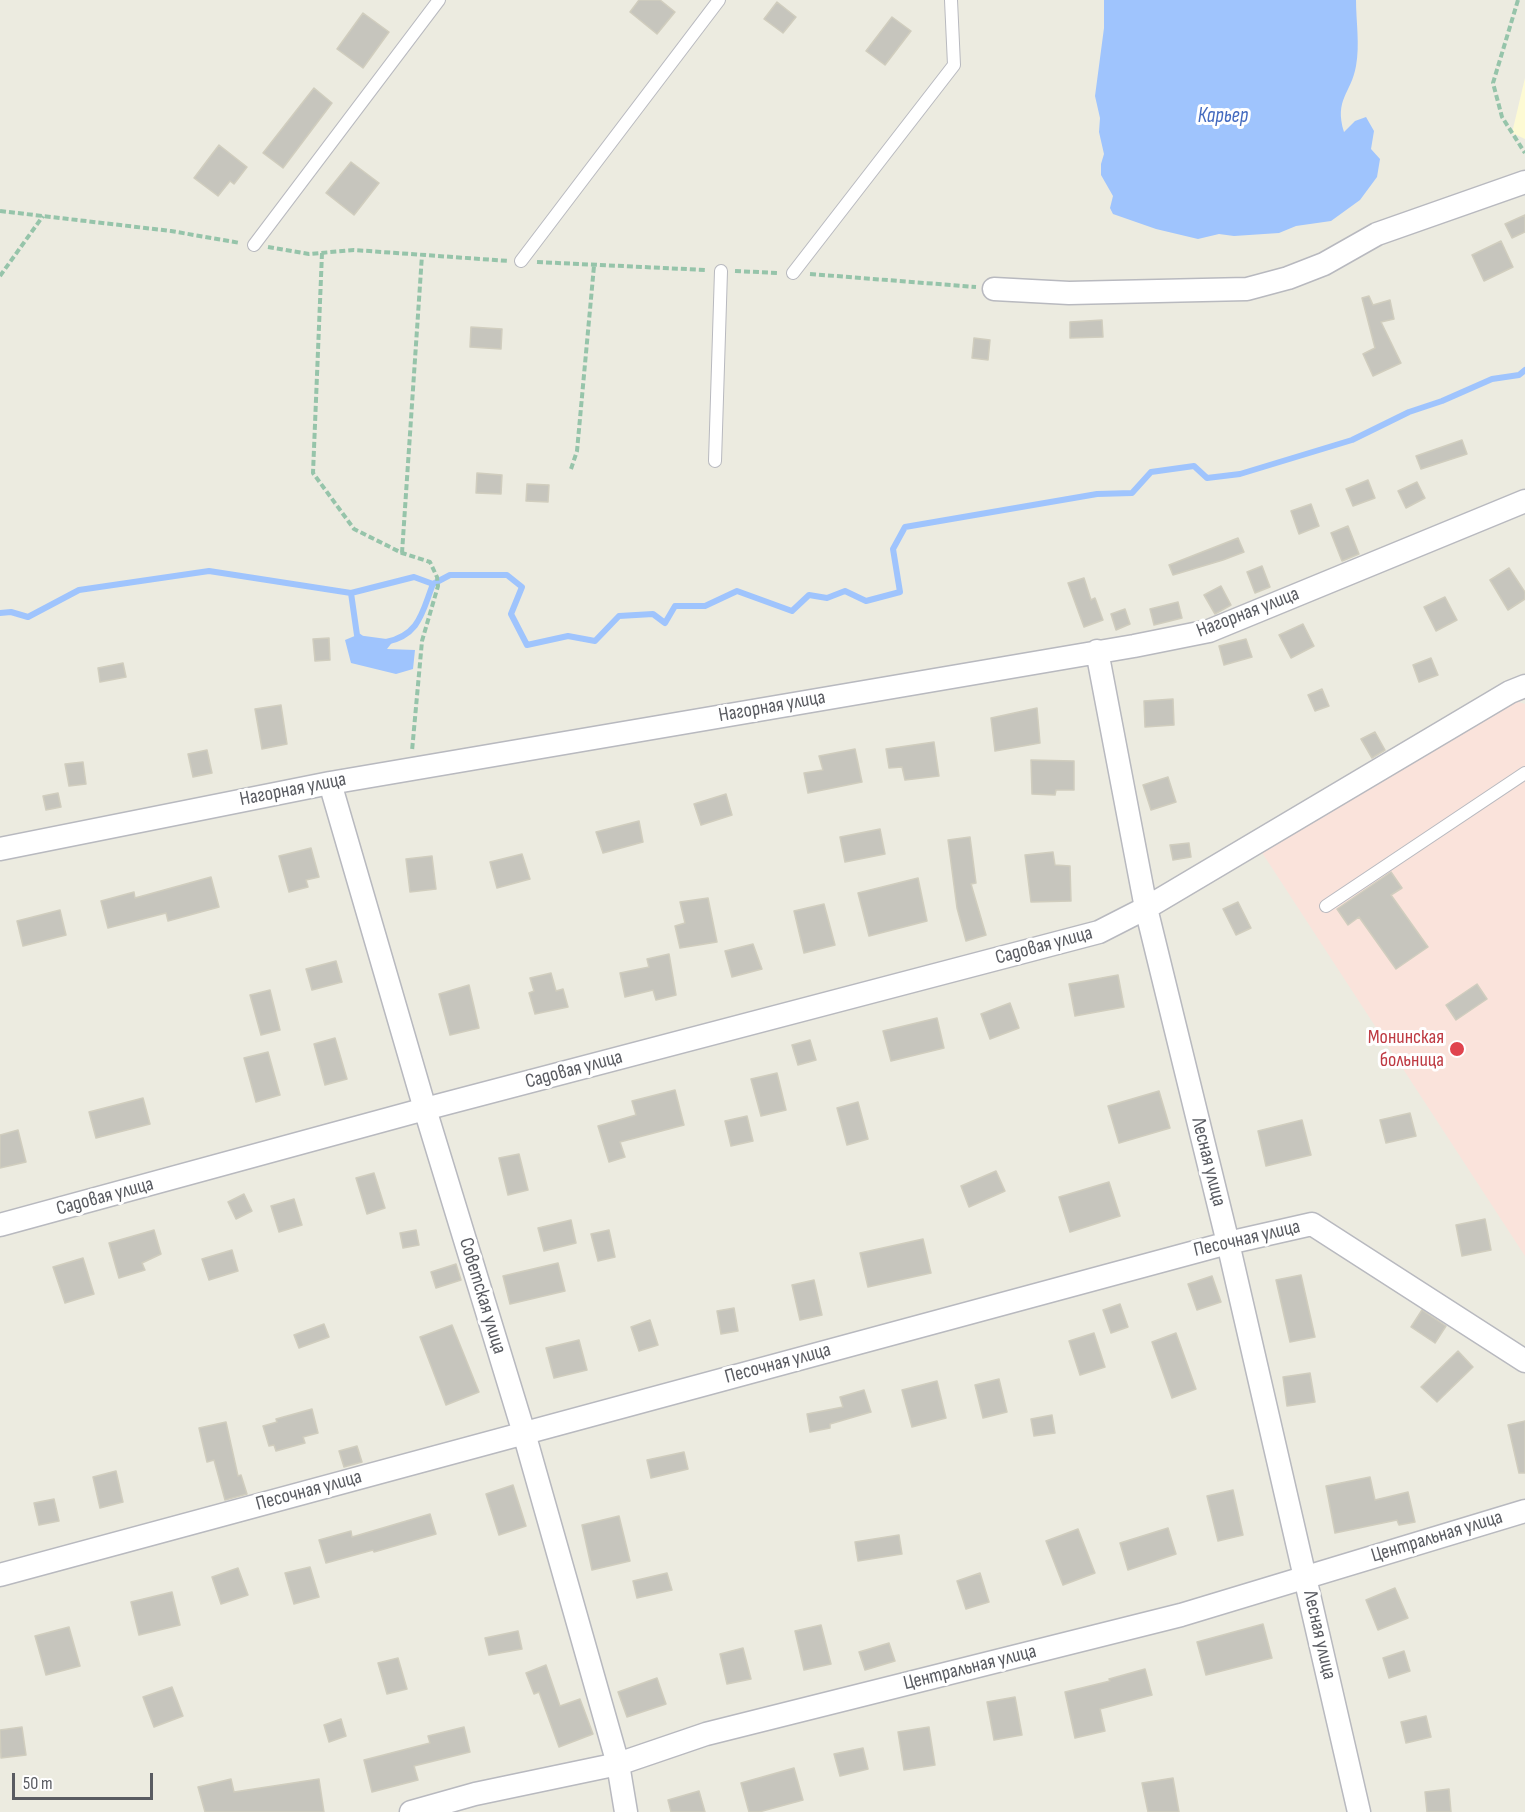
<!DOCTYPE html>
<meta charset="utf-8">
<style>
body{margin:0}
#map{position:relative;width:1525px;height:1812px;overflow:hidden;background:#ecebe0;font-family:"Sofia Sans Condensed",sans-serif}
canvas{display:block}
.scale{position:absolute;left:12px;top:1773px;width:141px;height:27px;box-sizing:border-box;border:3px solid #595b61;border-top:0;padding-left:8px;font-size:18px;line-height:21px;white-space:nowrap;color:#595b61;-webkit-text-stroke:4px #fff;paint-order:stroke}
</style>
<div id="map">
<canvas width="1525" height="1812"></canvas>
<div class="scale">50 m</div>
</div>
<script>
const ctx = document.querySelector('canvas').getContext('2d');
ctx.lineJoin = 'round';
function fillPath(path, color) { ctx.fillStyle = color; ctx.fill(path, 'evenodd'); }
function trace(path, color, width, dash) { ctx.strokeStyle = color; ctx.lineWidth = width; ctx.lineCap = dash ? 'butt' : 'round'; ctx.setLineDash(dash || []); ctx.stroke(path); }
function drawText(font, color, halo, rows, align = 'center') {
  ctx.font = font + ' "Sofia Sans Condensed",sans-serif'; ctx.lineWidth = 6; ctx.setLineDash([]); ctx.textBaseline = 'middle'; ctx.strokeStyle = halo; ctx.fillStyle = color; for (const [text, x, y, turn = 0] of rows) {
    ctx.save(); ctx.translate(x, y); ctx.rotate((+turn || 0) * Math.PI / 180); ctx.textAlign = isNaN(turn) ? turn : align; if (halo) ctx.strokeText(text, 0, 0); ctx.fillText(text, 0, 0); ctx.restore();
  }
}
const commercial = new Path2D(`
 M1525 78V139L1512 133Z`);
const medical = new Path2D(`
 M1516 701 1525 704V1256L1259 848Z`);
const water = new Path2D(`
 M1104 0H1356C1356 21 1360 45 1356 66 1351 94 1334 99 1344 132L1355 121 1366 117 1374 131 1371 149 1380 159 1377 177 1360 200 1331 221 1296 226 1279 233 1234 236 1219 234 1198 239 1156 229 1113 214 1110 208 1113 196 1101 175V164L1104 154 1099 132 1100 118 1095 96 1104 28Z
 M357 635 394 640 387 649 415 650 413 669 396 674 351 663 345 640Z`);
const stream = new Path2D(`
 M351 593 357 635 362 639
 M0 613 11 612 28 617 79 590 209 571 351 593 414 577 433 584 450 575H507L522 587 511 614 527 645 568 636 595 641 619 616 653 614 665 623 675 606H705L737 591 792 611 809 595 827 598 845 591 866 601 900 592 893 549 905 527 1097 494 1132 493 1151 472 1194 466 1207 478 1240 474 1352 440 1409 412 1442 401 1492 379 1519 375 1525 370
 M386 642C420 635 422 612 433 584`);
const building = new Path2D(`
 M639 0H660L675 12 657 34 630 12Z
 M777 2 796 17 783 33 764 19Z
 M363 13 389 32 363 68 337 49Z
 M892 17 911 31 885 65 866 51Z
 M314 88 332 103 283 168 263 153Z
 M219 145 247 167 234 184 230 181 218 196 194 178Z
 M351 162 379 183 354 215 326 193Z
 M1525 215V232L1512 238 1505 224Z
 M1501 241 1513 267 1484 281 1472 255Z
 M1369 296 1373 305 1390 300 1394 319 1381 322 1401 363 1373 376 1363 354 1375 348 1362 298Z
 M1102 320 1103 337 1070 338V322Z
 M471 327 502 329 501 349 470 347Z
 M974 338 990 340 988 360 972 358Z
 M1462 440 1467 454 1421 469 1416 456Z
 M477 473 502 475 501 494 476 493Z
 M1368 480 1375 498 1353 506 1346 489Z
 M1417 482 1425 498 1406 508 1398 491Z
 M527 484 549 485 548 502 526 501Z
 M1311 504 1319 526 1299 534 1291 511Z
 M1348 526 1359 554 1342 561 1331 533Z
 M1238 538 1244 552 1223 560 1173 575 1169 565Z
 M1262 566 1270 587 1255 593 1247 572Z
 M1509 568 1525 592V599L1508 610 1490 580Z
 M1084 578 1091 600 1095 598 1103 620 1084 627 1068 583Z
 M1221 586 1231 605 1215 614 1204 595Z
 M1445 597 1457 620 1436 631 1424 607Z
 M1178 602 1182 618 1154 625 1150 609Z
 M1125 609 1130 624 1116 630 1111 614Z
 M1303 624 1314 646 1291 658 1279 635Z
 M329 638 330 660 315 661 313 639Z
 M1246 639 1252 657 1224 665 1219 646Z
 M1431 658 1438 675 1419 682 1413 665Z
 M123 663 126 677 100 682 98 668Z
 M1322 689 1329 706 1315 711 1308 695Z
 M1173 699 1174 725 1145 727 1144 701Z
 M281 705 287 744 262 749 255 709Z
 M1037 708 1040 743 995 751 991 718Z
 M1375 732 1385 750 1372 758 1361 739Z
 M934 742 939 776 905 780 902 767 889 768 886 749Z
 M855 749 862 782 808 793 804 773 823 770 819 756Z
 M207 750 212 773 193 777 188 754Z
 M1031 760 1074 761V790H1056L1055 795 1032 794Z
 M83 762 86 784 69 786 65 764Z
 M1168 777 1176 802 1151 810 1143 785Z
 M58 793 61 807 46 810 43 796Z
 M726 794 732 815 701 825 694 804Z
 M639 821 643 842 603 853 596 832Z
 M880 829 885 854 845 862 840 837Z
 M970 837 976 883 971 884 986 935 966 941 957 908 948 840Z
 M1189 843 1191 857 1173 860 1170 845Z
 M311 848 319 877 306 880 308 887 289 892 279 856Z
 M1053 852 1055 865 1070 866 1071 901 1031 902 1025 855Z
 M522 854 530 879 497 888 490 862Z
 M432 856 436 889 410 892 406 859Z
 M1391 872 1402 888 1391 895 1428 947 1396 969 1359 917 1348 925 1337 909Z
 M211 877 219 907 168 921 166 913 108 928 101 901 134 892 135 898Z
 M918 878 927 921 869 936 858 893Z
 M708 898 717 942 680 948 675 926 685 923 680 902Z
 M1238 902 1251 928 1236 935 1223 909Z
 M824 904 835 945 804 953 794 911Z
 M60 910 66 935 23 946 17 921Z
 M753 944 762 969 732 977 725 951Z
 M669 954 676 995 656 1000 653 990 625 997 620 973 649 967 647 959Z
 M336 961 342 982 312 990 306 969Z
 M551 973 556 991 563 989 568 1007 535 1014 529 993 534 991 530 978Z
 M1118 975 1124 1007 1075 1016 1069 984Z
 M1477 984 1487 999 1456 1020 1446 1005Z
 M469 985 479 1028 450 1035 439 994Z
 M270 990 280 1030 261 1035 250 995Z
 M1010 1003 1019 1028 990 1039 981 1014Z
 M937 1018 944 1048 891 1061 883 1031Z
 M335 1038 347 1079 325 1085 314 1044Z
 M810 1040 816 1060 798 1065 792 1045Z
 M268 1052 280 1095 256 1102 244 1058Z
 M777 1073 786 1110 761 1116 751 1079Z
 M675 1090 684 1125 620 1142 625 1157 609 1162 598 1126 636 1115 632 1101Z
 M1159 1091 1170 1128 1119 1143 1108 1106Z
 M143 1098 150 1124 96 1138 89 1112Z
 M858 1102 868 1139 847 1145 837 1108Z
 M1410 1113 1416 1136 1386 1143 1380 1120Z
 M747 1116 753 1141 731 1146 725 1121Z
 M1302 1120 1311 1155 1266 1166 1258 1131Z
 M18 1130 26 1162 0 1168V1135Z
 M519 1154 528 1190 508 1195 499 1158Z
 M996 1171 1005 1191 969 1207 961 1186Z
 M374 1173 385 1208 367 1214 356 1178Z
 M1109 1182 1120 1216 1070 1232 1059 1197Z
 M244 1194 252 1211 236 1219 228 1202Z
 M294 1199 302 1225 279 1232 271 1206Z
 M1485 1219 1491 1250 1462 1256 1456 1225Z
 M571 1220 576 1243 544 1251 538 1228Z
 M154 1230 161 1254 142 1263 145 1270 119 1278 109 1243Z
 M416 1230 419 1245 403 1248 400 1233Z
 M609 1230 615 1257 598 1261 591 1234Z
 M923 1239 931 1273 868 1287 860 1253Z
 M232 1250 238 1271 209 1280 202 1259Z
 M83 1258 94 1294 65 1303 53 1267Z
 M558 1263 565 1291 510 1304 503 1276Z
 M456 1264 461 1280 436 1288 431 1272Z
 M1301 1275 1315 1337 1290 1342 1276 1280Z
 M1212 1276 1221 1302 1197 1310 1188 1284Z
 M814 1280 822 1315 800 1320 792 1285Z
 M1120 1304 1128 1327 1111 1333 1103 1310Z
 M734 1308 738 1331 721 1334 717 1311Z
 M1422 1310 1446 1326 1435 1343 1411 1327Z
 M650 1320 658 1345 639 1351 631 1327Z
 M324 1324 329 1337 299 1348 294 1335Z
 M452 1325 479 1392 446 1405 420 1337Z
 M1094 1333 1105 1367 1080 1375 1069 1341Z
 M1176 1333 1196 1389 1172 1398 1152 1342Z
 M579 1340 587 1370 554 1378 546 1348Z
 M1458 1351 1473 1367 1437 1402 1421 1387Z
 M1310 1373 1315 1402 1287 1406 1283 1377Z
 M999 1379 1007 1412 983 1418 975 1385Z
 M937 1381 946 1418 912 1427 902 1390Z
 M864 1390 871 1412 830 1424V1428L810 1432 807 1414 843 1407 840 1397Z
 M312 1409 318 1433 303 1437 305 1443 276 1451 274 1445 269 1446 263 1426 277 1422 276 1419Z
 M1052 1415 1055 1433 1034 1436 1031 1419Z
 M1525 1421V1473H1519L1508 1425Z
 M226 1422 238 1476 241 1475 247 1494 225 1500 214 1460 207 1462 199 1428Z
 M357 1446 362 1462 344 1467 339 1451Z
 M684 1452 688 1469 651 1478 647 1460Z
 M116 1471 123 1502 100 1508 93 1477Z
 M1370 1477 1375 1500 1408 1492 1415 1522 1399 1525 1397 1520 1335 1533 1326 1486Z
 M513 1485 526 1526 499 1535 486 1494Z
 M1233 1490 1243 1535 1218 1541 1207 1496Z
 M54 1499 59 1521 39 1525 34 1503Z
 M430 1514 436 1534 374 1552 373 1550 326 1563 319 1540 351 1531 352 1537Z
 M619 1516 630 1561 592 1570 582 1525Z
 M1168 1528 1176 1554 1128 1570 1120 1543Z
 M1078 1529 1095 1573 1063 1585 1046 1541Z
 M899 1535 902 1554 858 1561 855 1542Z
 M310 1567 319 1597 294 1604 285 1573Z
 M238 1568 248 1595 221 1604 212 1577Z
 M667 1573 672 1590 637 1598 633 1581Z
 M980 1573 989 1602 966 1609 957 1581Z
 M1395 1588 1408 1618 1378 1630 1366 1600Z
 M172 1592 180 1625 139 1635 131 1602Z
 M1263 1624 1272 1658 1206 1675 1197 1642Z
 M821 1625 831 1664 804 1670 795 1631Z
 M69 1627 80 1666 46 1675 35 1636Z
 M518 1631 522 1649 489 1655 485 1638Z
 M889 1643 895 1661 865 1670 859 1652Z
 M743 1648 751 1679 727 1684 720 1654Z
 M1404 1651 1410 1671 1389 1678 1383 1658Z
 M398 1658 407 1689 387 1694 378 1663Z
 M546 1665 560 1706 580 1699 593 1734 559 1747 539 1692 534 1694 526 1673Z
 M1145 1669 1152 1695 1100 1709 1105 1731 1075 1738 1065 1692 1110 1681 1109 1679Z
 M657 1678 666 1704 627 1717 618 1692Z
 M172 1687 183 1716 154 1727 143 1697Z
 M1015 1697 1022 1735 994 1740 987 1702Z
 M1426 1716 1431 1737 1406 1743 1401 1722Z
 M341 1719 346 1736 329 1742 324 1725Z
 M22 1727 26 1755 1 1758 0 1730Z
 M464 1727 470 1752 414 1766 418 1780 372 1792 364 1760 430 1743 428 1736Z
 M929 1727 935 1765 904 1770 898 1732Z
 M863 1748 868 1769 840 1776 834 1754Z
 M794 1768 803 1800 759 1812H749L741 1783Z
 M1173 1778 1179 1812H1148L1142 1783Z
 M231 1779 234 1792 319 1779 324 1812H205L198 1787Z
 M1449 1789 1451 1812H1427L1425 1792Z
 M699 1791 705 1812H671L668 1800Z`);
const path = new Path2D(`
 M1518 0 1493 83 1502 117 1525 153
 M0 211 171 231 240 243
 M268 247 309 254 354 250 509 261
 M322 253 313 473 354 529 402 553 430 562 437 577 438 586 422 641 412 751
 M537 262 706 270
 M735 271 778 273
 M810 274 976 287
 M0 276 43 216
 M571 469 577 451 594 266
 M402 553 422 255`);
const lane = new Path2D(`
 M254 245 439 0
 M521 261 719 0
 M793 273 954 65 951 0
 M715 461 721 271
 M1326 906 1525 773`);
const street = new Path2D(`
 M994 289 1069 293 1247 289 1288 278 1324 264 1377 234 1525 182
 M1097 651 1146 908 1228 1243 1359 1812
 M330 783 425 1109 524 1433 618 1764 626 1812
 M0 849 330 783 1134 646 1209 631 1525 501
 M0 1225 425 1109 1099 932 1146 908 1510 692 1525 686
 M0 1575 1228 1243 1312 1224 1525 1361
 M411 1812 475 1794 618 1764 706 1734 1181 1615 1525 1511`);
const markers = [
 [1457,1049,8,"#e0444e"]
];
const streetNames = [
 ["Нагорная улица",1248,613,-21],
 ["Нагорная улица",772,707,-10],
 ["Нагорная улица",293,790,-11],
 ["Садовая улица",1044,946,-15],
 ["Садовая улица",574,1070,-15],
 ["Лесная улица",1208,1162,76],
 ["Садовая улица",105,1197,-15],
 ["Песочная улица",1247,1239,-13],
 ["Советская улица",482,1296,73],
 ["Песочная улица",778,1364,-15],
 ["Песочная улица",309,1491,-15],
 ["Центральная улица",1437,1537,-17],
 ["Лесная улица",1319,1635,77],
 ["Центральная улица",970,1668,-14]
];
const healthNames = [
 ["Монинская",1444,1038],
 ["больница",1444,1061]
];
const waterNames = [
 ["Карьер",1223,117]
];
fillPath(commercial, '#fdfad4');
fillPath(medical, '#fae3db');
fillPath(water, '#9fc4fd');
trace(stream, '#9fc4fd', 6);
fillPath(building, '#c6c5bd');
trace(building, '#d0cdbe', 1.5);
trace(lane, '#b8b9bf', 14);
trace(street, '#b8b9bf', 25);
trace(path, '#96c4aa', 4, [6, 3]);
trace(lane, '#fff', 12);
trace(street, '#fff', 22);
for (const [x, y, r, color] of markers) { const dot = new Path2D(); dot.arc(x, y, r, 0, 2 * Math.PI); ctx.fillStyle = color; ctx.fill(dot); trace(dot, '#fff', 2); }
drawText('20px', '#595b61', '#fff', streetNames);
drawText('20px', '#be3a42', '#fff', healthNames, 'right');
drawText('italic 21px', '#436abf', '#fff', waterNames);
</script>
